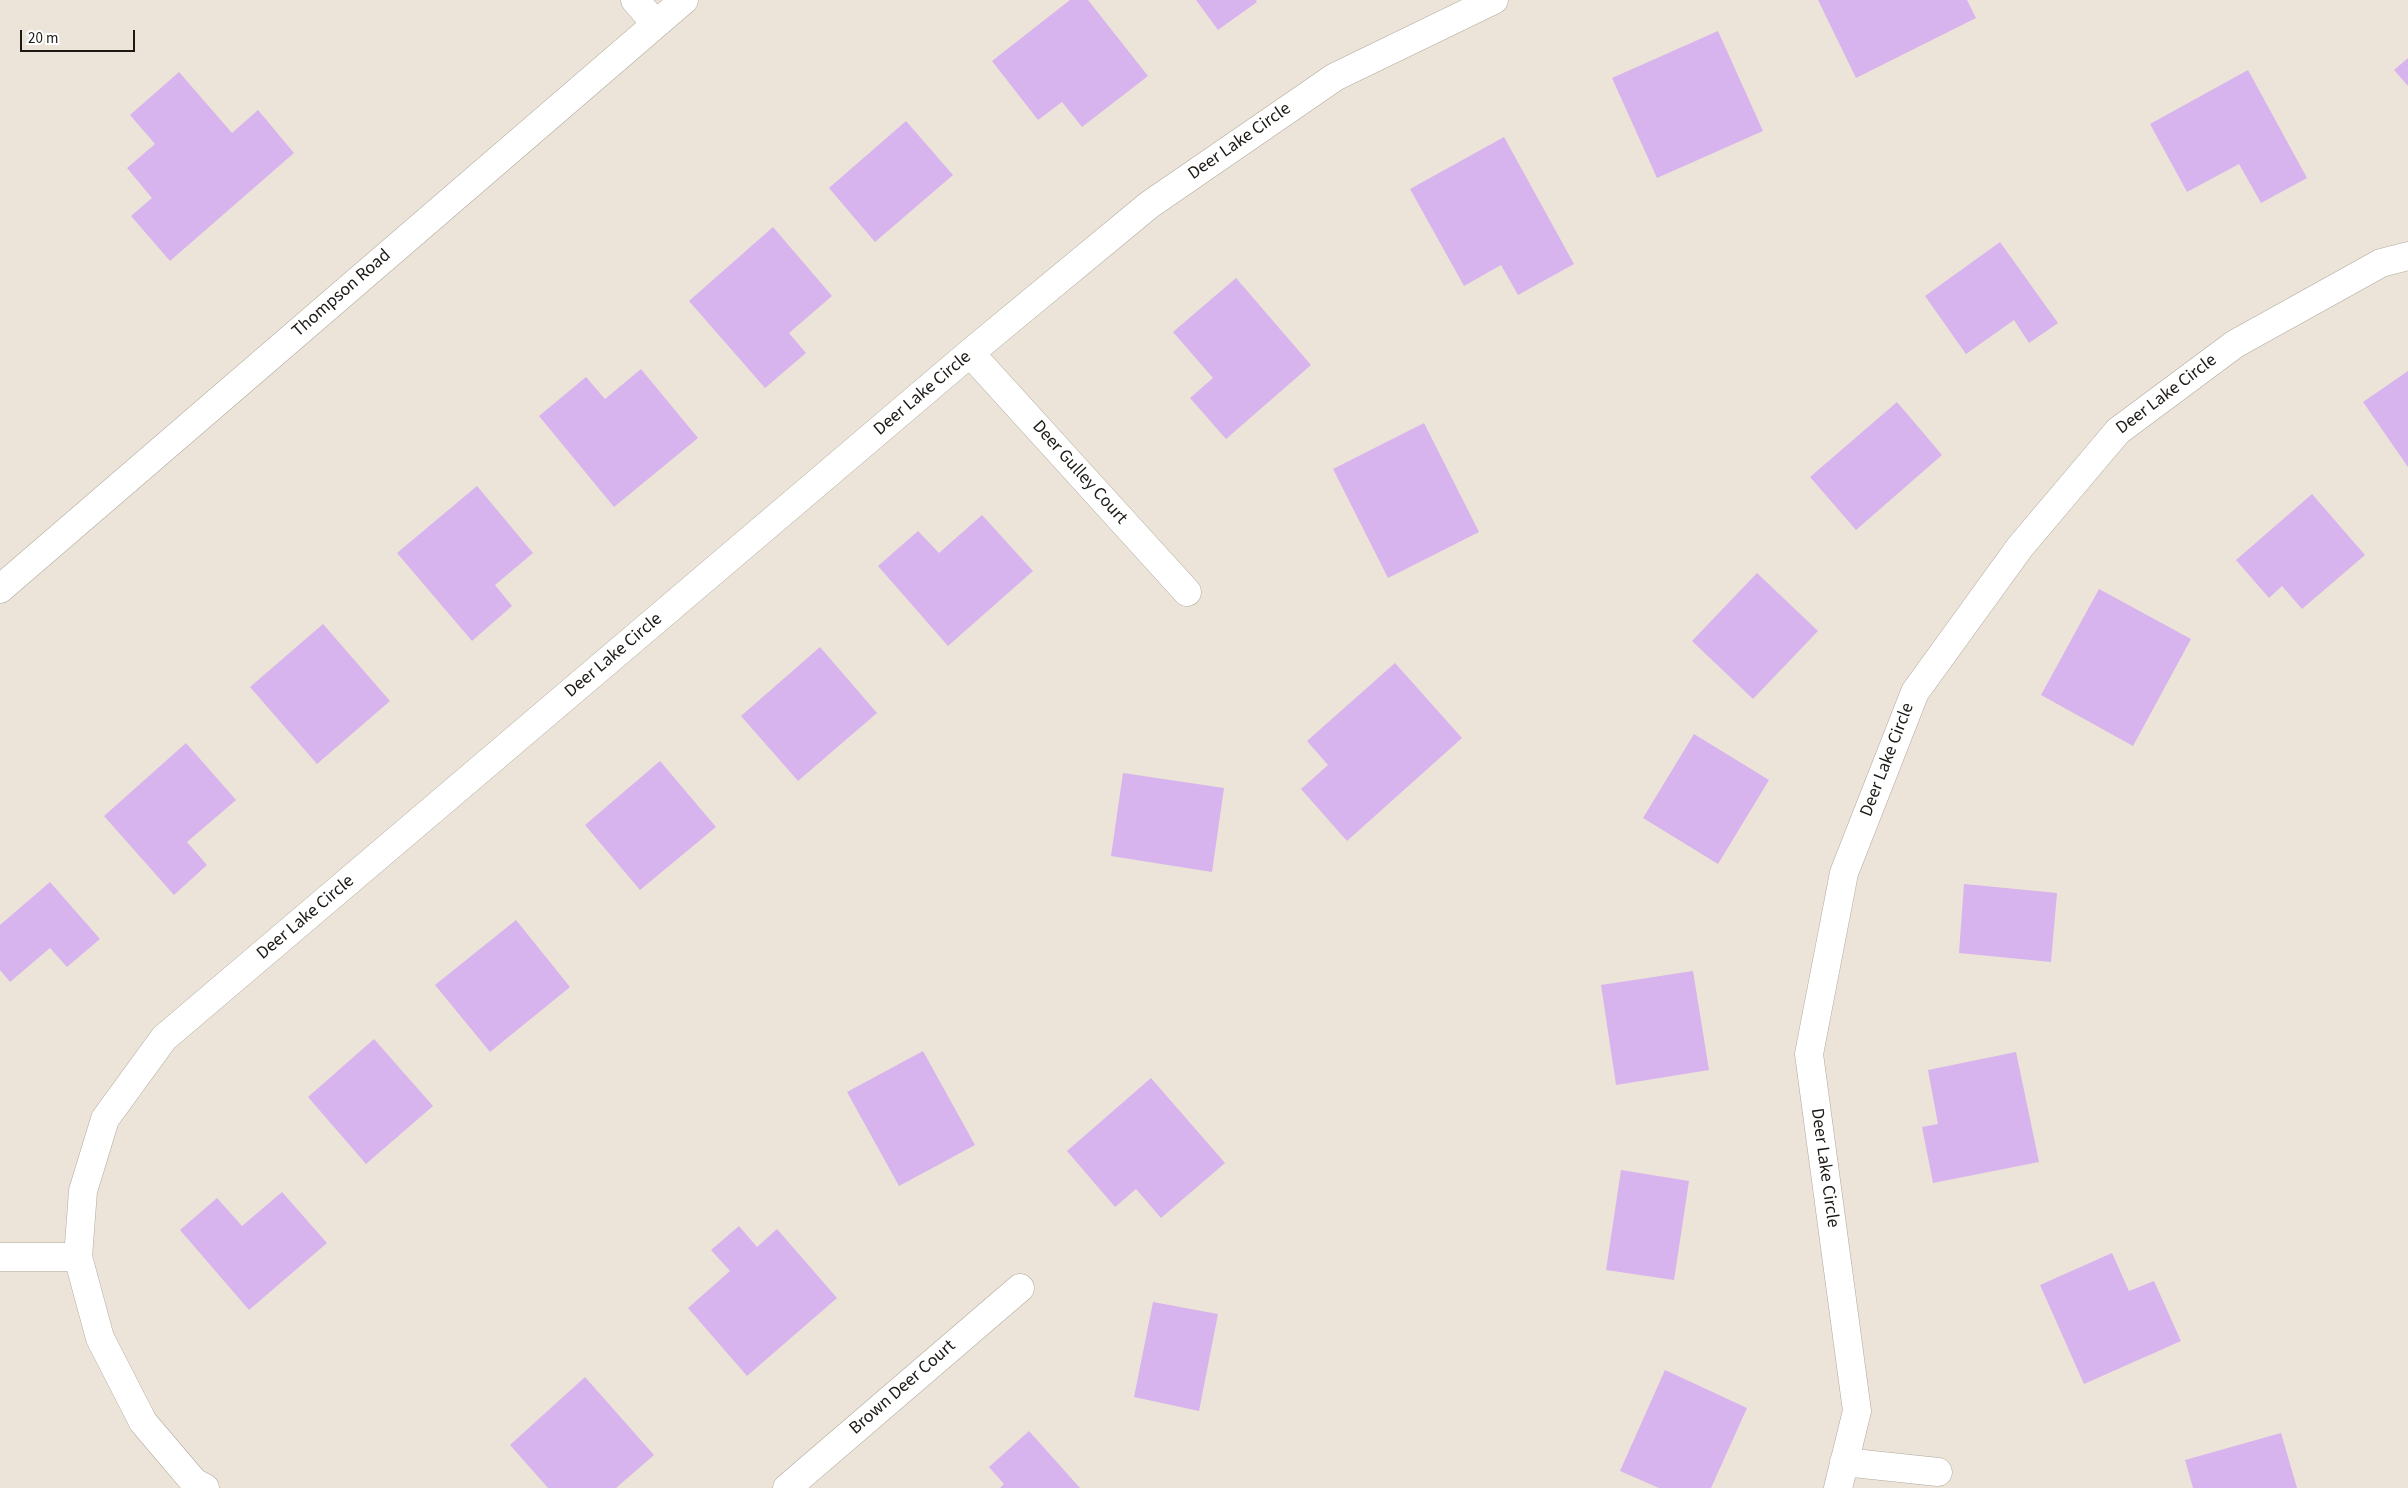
<!DOCTYPE html>
<style>
body{margin:0}
#map{position:relative;width:2408px;height:1488px;overflow:hidden;background:#ece4d8;font-family:"Source Sans 3",sans-serif}
canvas{display:block}
.scale{position:absolute;left:20px;top:30px;width:115px;height:22px;box-sizing:border-box;border:2px solid #1c1915;border-top:0;padding-left:6px;font-size:15px;line-height:18px;white-space:nowrap;color:#1c1915;-webkit-text-stroke:4px #fff;paint-order:stroke}
</style>
<div id="map">
<canvas width="2408" height="1488"></canvas>
<div class="scale">20 m</div>
</div>
<script>
const ctx = document.querySelector('canvas').getContext('2d');
ctx.lineJoin = 'round';
function fillPath(path, color) { ctx.fillStyle = color; ctx.fill(path, 'evenodd'); }
function trace(path, color, width, dash) { ctx.strokeStyle = color; ctx.lineWidth = width; ctx.lineCap = dash ? 'butt' : 'round'; ctx.setLineDash(dash || []); ctx.stroke(path); }
function drawText(font, color, halo, rows, align = 'center') {
  ctx.font = font + ' "Source Sans 3",sans-serif'; ctx.lineWidth = 4.5; ctx.setLineDash([]); ctx.textBaseline = 'middle'; ctx.strokeStyle = halo; ctx.fillStyle = color; for (const [text, x, y, turn = 0] of rows) {
    ctx.save(); ctx.translate(x, y); ctx.rotate((+turn || 0) * Math.PI / 180); ctx.textAlign = isNaN(turn) ? turn : align; if (halo) ctx.strokeText(text, 0, 0); ctx.fillText(text, 0, 0); ctx.restore();
  }
}
const building = new Path2D(`
 M1070 0H1088L1148 76 1082 127 1062 102 1038 120 992 61Z
 M1196 0H1256L1257 2 1218 30Z
 M1818 0H1967L1976 18 1856 78Z
 M1718 31 1763 131 1657 178 1612 78Z
 M2408 58V86L2394 70Z
 M2248 70 2307 178 2261 203 2239 164 2187 192 2150 124Z
 M179 72 232 133 258 110 294 153 170 261 131 216 152 198 127 168 155 144 130 115Z
 M906 121 953 175 875 242 829 188Z
 M1504 137 1574 264 1518 295 1501 265 1464 286 1410 189Z
 M773 227 832 296 789 333 806 353 765 388 689 301Z
 M2000 242 2058 323 2029 343 2014 320 1966 354 1925 296Z
 M1236 278 1311 365 1226 439 1190 398 1213 378 1173 332Z
 M641 369 698 438 614 507 539 416 586 377 605 399Z
 M2408 371V467L2363 402Z
 M1897 402 1942 455 1856 530 1810 477Z
 M1424 423 1479 532 1388 578 1333 469Z
 M477 486 533 553 495 585 512 606 472 641 397 553Z
 M2312 494 2365 555 2302 609 2282 586 2269 598 2236 560Z
 M982 515 1033 571 948 646 878 566 918 531 939 553Z
 M1757 573 1818 631 1753 699 1692 641Z
 M2099 589 2191 639 2133 746 2041 695Z
 M323 624 390 701 317 764 250 687Z
 M820 647 877 713 798 781 741 716Z
 M1395 663 1462 738 1347 841 1301 789 1328 765 1307 741Z
 M1694 734 1769 780 1718 864 1643 818Z
 M186 743 236 800 187 842 207 865 174 895 104 816Z
 M660 761 716 827 640 890 585 825Z
 M1123 773 1224 788 1212 872 1111 856Z
 M50 882 100 939 67 967 50 948 10 982 0 970V925Z
 M1964 884 2057 893 2051 962 1959 953Z
 M516 920 570 987 490 1052 435 985Z
 M1693 971 1709 1070 1616 1085 1601 985Z
 M374 1039 433 1106 366 1164 308 1097Z
 M923 1051 975 1145 899 1186 847 1092Z
 M2016 1052 2039 1162 1933 1183 1922 1127 1938 1124 1928 1070Z
 M1151 1078 1225 1163 1161 1218 1136 1189 1115 1207 1067 1151Z
 M1621 1170 1689 1181 1674 1280 1606 1270Z
 M282 1192 327 1243 249 1310 180 1230 217 1198 242 1226Z
 M739 1226 757 1247 777 1229 837 1298 747 1376 688 1308 730 1271 711 1250Z
 M2112 1253 2129 1291 2154 1281 2181 1341 2084 1384 2040 1285Z
 M1153 1302 1218 1314 1199 1411 1134 1397Z
 M1665 1370 1747 1408 1711 1488H1659L1620 1471Z
 M585 1377 654 1455 616 1488H548L510 1445Z
 M1029 1431 1080 1488H1000L1004 1484 989 1467Z
 M2281 1433 2297 1488H2193L2185 1460Z`);
const minor = new Path2D(`
 M635 0 656 24
 M970 353 1187 592
 M0 589 684 0
 M0 1257H78
 M1844 1462 1938 1472
 M205 1488 194 1482 143 1422 100 1338 78 1257 83 1191 105 1119 164 1038 970 353 1149 205 1335 77 1494 0
 M787 1488 1020 1288
 M1838 1488 1857 1411 1809 1054 1844 873 1915 692 2020 547 2118 431 2235 344 2381 263 2408 256`);
const streetNames = [
 ["Deer Lake Circle",1240,142,-35],
 ["Thompson Road",342,294,-41],
 ["Deer Lake Circle",923,394,-40],
 ["Deer Lake Circle",2167,395,-37],
 ["Deer Gulley Court",1079,473,48],
 ["Deer Lake Circle",614,656,-40],
 ["Deer Lake Circle",1888,760,-69],
 ["Deer Lake Circle",306,918,-40],
 ["Deer Lake Circle",1824,1168,82],
 ["Brown Deer Court",903,1388,-41]
];
fillPath(building, '#d7b4ed');
trace(minor, '#b0a99d', 29);
trace(minor, '#fff', 28);
drawText('18px', '#1c1915', '#fff', streetNames);
</script>
